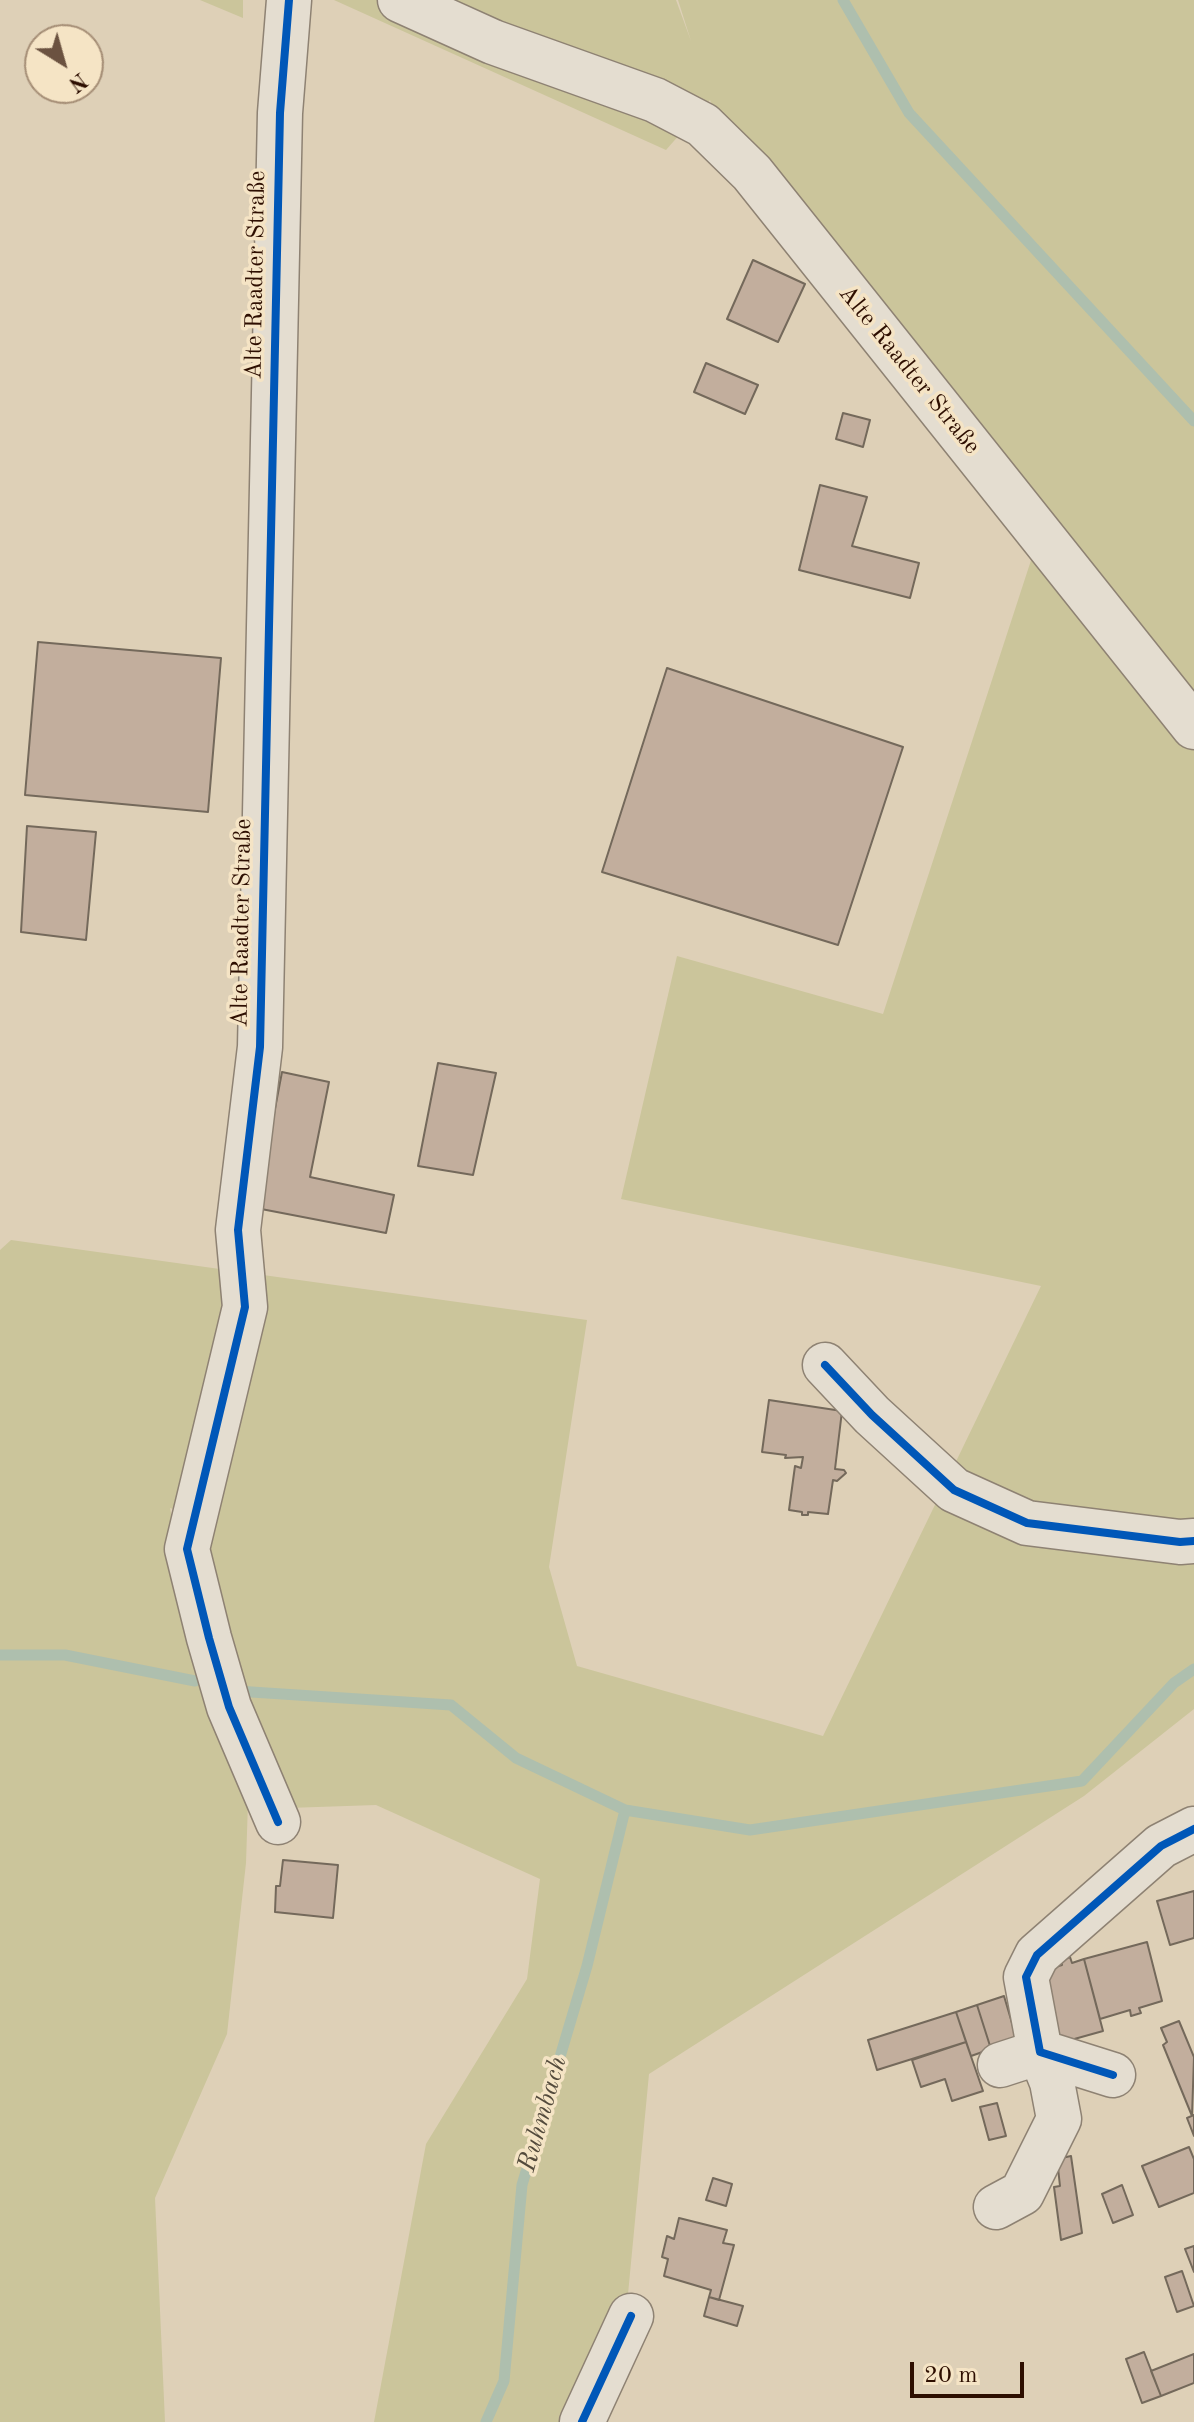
<!DOCTYPE html>
<meta charset="utf-8">
<style>
body{margin:0}
#map{position:relative;width:1194px;height:2422px;overflow:hidden;background:#ded0b7;font-family:"Old Standard TT",serif}
canvas{display:block}
.north{position:absolute;left:24px;top:24px;width:80px;height:80px;box-sizing:border-box;background:#f5e4c5;border:2px solid #a58e76;border-radius:50%;rotate:143deg;font-size:22px;font-weight:700;line-height:32px;text-align:center;color:#2d0e00}
.north::after{content:'';display:block;margin:auto;width:28px;height:36px;background:#6b5240;clip-path:polygon(50% 0,100% 100%,50% 72%,0 100%)}
.scale{position:absolute;left:910px;top:2362px;width:114px;height:36px;box-sizing:border-box;border:4px solid #2d0e00;border-top:0;padding-left:10px;font-size:24px;line-height:28px;white-space:nowrap;color:#2d0e00;-webkit-text-stroke:6px #f5e4c5;paint-order:stroke}
</style>
<div id="map">
<canvas width="1194" height="2422"></canvas>
<div class="north">N</div>
<div class="scale">20 m</div>
</div>
<script>
const ctx = document.querySelector('canvas').getContext('2d');
ctx.lineJoin = 'round';
function fillPath(path, color) { ctx.fillStyle = color; ctx.fill(path, 'evenodd'); }
function trace(path, color, width, dash) { ctx.strokeStyle = color; ctx.lineWidth = width; ctx.lineCap = dash ? 'butt' : 'round'; ctx.setLineDash(dash || []); ctx.stroke(path); }
function drawText(font, color, halo, rows, align = 'center') {
  ctx.font = font + ' "Old Standard TT",serif'; ctx.lineWidth = 7; ctx.setLineDash([]); ctx.textBaseline = 'middle'; ctx.strokeStyle = halo; ctx.fillStyle = color; for (const [text, x, y, turn = 0] of rows) {
    ctx.save(); ctx.translate(x, y); ctx.rotate((+turn || 0) * Math.PI / 180); ctx.textAlign = isNaN(turn) ? turn : align; if (halo) ctx.strokeText(text, 0, 0); ctx.fillText(text, 0, 0); ctx.restore();
  }
}
const green = new Path2D(`
 M200 0H243V18Z
 M334 0H676L691 41 678 0H1194V735L716 117 710 100 666 150Z
 M1036 545 1194 745V1709L1084 1796 649 2074 626 2315 580 2422H374L426 2144 527 1979 540 1879 376 1805 288 1808 206 1591V1519L170 1508 202 1666 248 1802 246 1863 227 2034 155 2198 165 2422H0V1250L11 1240 587 1320 549 1567 577 1666 823 1736 1041 1286 621 1199 677 956 883 1014Z`);
const stream = new Path2D(`
 M843 0 909 113 1194 421
 M0 1655H65L195 1681
 M236 1691 451 1705 516 1758 625 1810 750 1830 1082 1781 1174 1683 1194 1669
 M486 2422 504 2381 522 2185 587 1966 625 1810`);
const building = new Path2D(`
 M753 260 805 284 778 342 727 319Z
 M706 363 758 385 745 414 694 392Z
 M843 413 870 420 863 447 836 439Z
 M820 485 867 497 852 546 919 563 910 598 799 570Z
 M38 642 221 658 208 812 25 795Z
 M667 668 903 747 838 945 602 872Z
 M27 826 96 832 86 940 21 932Z
 M438 1063 496 1073 473 1175 418 1166Z
 M282 1072 329 1082 310 1177 394 1195 386 1233 256 1208Z
 M769 1400 842 1411 835 1469 844 1470 846 1473 837 1481 833 1480 828 1514 808 1512V1515H802V1512L789 1510 795 1466 801 1468 803 1457 785 1458 786 1455 762 1452Z
 M283 1860 338 1865 333 1918 275 1912 276 1886H280Z
 M1194 1891V1938L1170 1945 1157 1901Z
 M1147 1942 1162 2001 1139 2008 1141 2013 1131 2016 1130 2010 1100 2019 1084 1959Z
 M1070 1957 1072 1963 1084 1959 1103 2031 1060 2043 1042 1971 1062 1965 1061 1960Z
 M1004 1996 1017 2040 991 2049 977 2005Z
 M977 2005 991 2049 971 2056 956 2012Z
 M956 2012 966 2042 877 2070 868 2040Z
 M1179 2021 1194 2057 1192 2116 1163 2045 1167 2042 1161 2028Z
 M966 2042 983 2091 952 2101 945 2079 921 2087 912 2060Z
 M997 2103 1006 2136 989 2140 980 2107Z
 M1194 2115V2136L1187 2118Z
 M1189 2147 1194 2159V2193L1159 2207 1142 2166Z
 M1071 2156 1082 2233 1061 2240 1054 2187 1060 2186 1057 2159Z
 M713 2178 732 2184 726 2206 706 2200Z
 M1122 2185 1133 2215 1113 2223 1102 2194Z
 M679 2218 727 2230 723 2243 734 2245 719 2300 709 2297 711 2290 664 2276 668 2259 662 2257 667 2236 674 2239Z
 M1194 2246V2272L1185 2249Z
 M1182 2271 1194 2306 1177 2312 1165 2277Z
 M709 2297 743 2306 737 2326 704 2316Z
 M1144 2352 1161 2396 1142 2403 1126 2359Z
 M1194 2354V2383L1161 2396 1151 2371Z`);
const minor = new Path2D(`
 M400 0 493 42 655 100 703 125 752 173 1194 727
 M825 1365 872 1415 954 1490 1027 1523 1180 1542 1194 1541
 M278 1822 229 1707 209 1638 187 1549 245 1307 238 1230 260 1047 280 113 289 0
 M1040 2052 1113 2075
 M1000 2065 1040 2052
 M996 2207 1022 2193 1059 2119 1052 2082 1040 2052 1026 1977 1037 1955 1161 1846 1194 1829
 M582 2422 631 2316`);
const cycleway = new Path2D(`
 M825 1365 872 1415 954 1490 1027 1523 1180 1542 1194 1541
 M278 1822 229 1707 209 1638 187 1549 245 1307 238 1230 260 1047 280 113 289 0
 M1113 2075 1040 2052 1026 1977 1037 1955 1161 1846 1194 1829
 M582 2422 631 2316`);
const streetNames = [
 ["Alte Raadter Straße",256,275,-89],
 ["Alte Raadter Straße",909,370,51],
 ["Alte Raadter Straße",242,923,-89]
];
const waterNames = [
 ["Ruhmbach",543,2114,-74]
];
fillPath(green, '#cbc59b');
trace(stream, '#aebfae', 11);
fillPath(building, '#c2ae9d');
trace(building, '#74695b', 2);
trace(minor, '#8e8273', 47);
trace(minor, '#e4ddd0', 44);
trace(cycleway, '#0057b8', 8);
drawText('24px', '#2d0e00', '#f5e4c5', streetNames);
drawText('italic 26px', '#534a3c', '#f5e4c5', waterNames);
</script>
